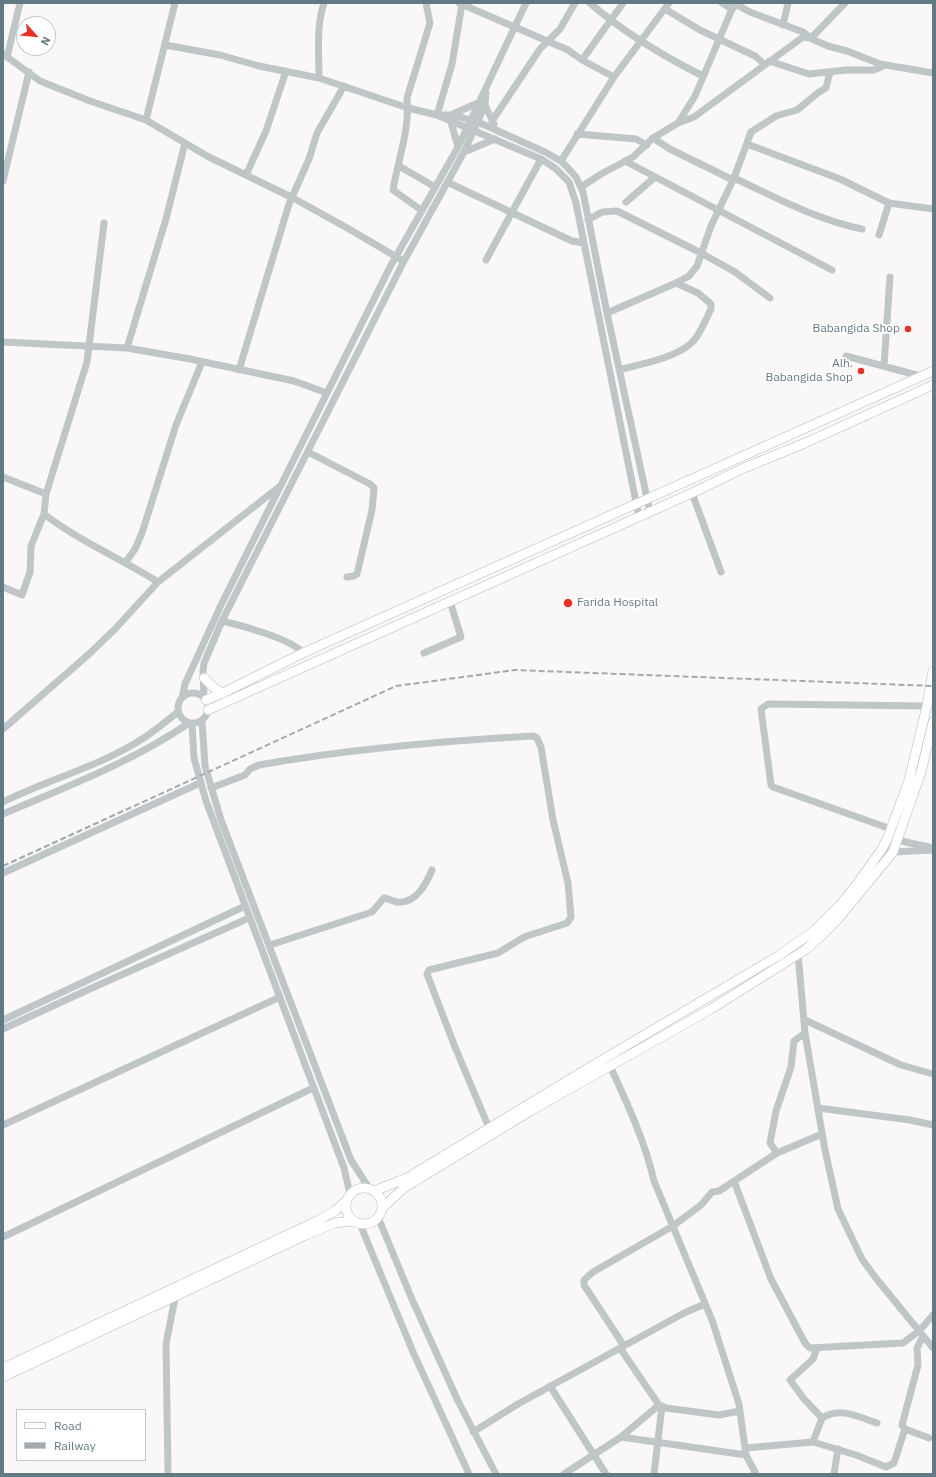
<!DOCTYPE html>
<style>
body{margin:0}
#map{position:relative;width:936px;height:1477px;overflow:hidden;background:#f9f8f6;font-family:"IBM Plex Sans",sans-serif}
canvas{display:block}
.frame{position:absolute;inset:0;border:4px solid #627a83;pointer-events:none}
.legend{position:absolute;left:16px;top:1409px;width:130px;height:52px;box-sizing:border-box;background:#fff;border:1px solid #c0cacd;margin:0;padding:5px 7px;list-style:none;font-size:12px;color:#627a83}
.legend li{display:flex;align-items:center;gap:8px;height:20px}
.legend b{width:20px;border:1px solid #c0cacd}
.north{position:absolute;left:16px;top:16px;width:40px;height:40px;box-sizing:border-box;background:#fff;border:1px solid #c0cacd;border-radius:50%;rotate:117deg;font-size:11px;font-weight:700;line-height:16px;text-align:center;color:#627a83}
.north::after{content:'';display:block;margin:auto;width:14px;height:18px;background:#ed2f22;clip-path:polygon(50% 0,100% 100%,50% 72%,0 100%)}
</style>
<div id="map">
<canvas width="936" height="1477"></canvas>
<div class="frame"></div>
<ul class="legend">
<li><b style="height:5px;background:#fff"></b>Road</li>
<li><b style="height:5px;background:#a0aaaf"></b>Railway</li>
</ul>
<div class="north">N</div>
</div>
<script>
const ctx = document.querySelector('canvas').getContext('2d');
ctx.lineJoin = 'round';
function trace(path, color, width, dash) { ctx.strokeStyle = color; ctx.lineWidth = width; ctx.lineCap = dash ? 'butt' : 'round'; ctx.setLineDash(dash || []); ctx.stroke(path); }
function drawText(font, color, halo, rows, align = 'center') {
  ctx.font = font + ' "IBM Plex Sans",sans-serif'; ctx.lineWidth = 4; ctx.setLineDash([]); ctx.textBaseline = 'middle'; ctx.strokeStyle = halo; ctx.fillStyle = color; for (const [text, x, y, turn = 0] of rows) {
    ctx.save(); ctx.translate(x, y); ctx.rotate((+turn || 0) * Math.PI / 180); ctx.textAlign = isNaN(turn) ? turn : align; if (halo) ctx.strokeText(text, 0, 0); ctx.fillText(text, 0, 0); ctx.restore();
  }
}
const minor = new Path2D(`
 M459 3 568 50 582 60 614 77
 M590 3C623 32 663 56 703 76
 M722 3 732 9
 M737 5 750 12 803 32 812 39 828 46 847 51 880 64 933 73
 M665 9 700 30 755 56 764 64
 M783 25 788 3
 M165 45 220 55 259 66 319 78 408 108 437 115 541 159 555 168 569 182 576 203 639 517
 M3 54 40 81 90 101 146 120 207 156 293 198 349 229 400 259
 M7 57 20 3
 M582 60 623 3
 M769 61 809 74 846 70H874L885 65
 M319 78C319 52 316 27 324 3
 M485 105 494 124
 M453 114 478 103
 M437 115 452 64 462 4
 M439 115H453L478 122 545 152 561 161 568 168 576 177 583 192 607 313 650 512
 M146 120 175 3
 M492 121 540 49 560 29 575 3
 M451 122 458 147
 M678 123 695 96 732 9 738 3
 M577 134 636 139 647 145
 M653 138 670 149 733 180
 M747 144 840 179 889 203 933 209
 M464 152 495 139
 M561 161 614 77 669 3
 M625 161 832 270
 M399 166 435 187
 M246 175 266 131 286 71
 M734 178C775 197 817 220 862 229
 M3 181 29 72
 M447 182 572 241 584 243
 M581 187 601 174 633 157 653 138 678 123 694 117 803 37 810 38 815 34 845 3
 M626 202 655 177
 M421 210 393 190C398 159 410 130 407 98L430 23 426 3
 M588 220 602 212 617 211 701 253 735 272 770 298
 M879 235 889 203
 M486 260 541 159
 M607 313 676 283 689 276 697 266 711 226 734 178 751 132 776 116 797 110 819 92 826 88 830 72
 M3 342 127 348 190 359 294 381 327 393
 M127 348 166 219 185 143
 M846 356 920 376
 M884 366 890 277
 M239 370 289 204 309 159 317 133 344 86
 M619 370C640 364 682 357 695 339 702 330 706 319 711 309V304L698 293 676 283
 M308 452 370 484 374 488 372 510 357 574 354 576 347 577
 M3 477 46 494
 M692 493 721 572
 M44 514C79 541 120 558 158 582
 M126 562 135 549 142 533 176 425 202 362
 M3 587 22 595 30 572 31 546 44 514 46 494 87 362 104 223
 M222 621C240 625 292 639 303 653
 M424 653 461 637 450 601
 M178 708a15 15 0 1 1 30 0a15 15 0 1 1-30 0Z
 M182 698 185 684 221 605 390 267 458 147 526 3
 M204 698 203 671 204 663 222 621 404 261 464 152 485 105 486 93
 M202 721 205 766 221 820 351 1160 369 1188
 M192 724 194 758 206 801 344 1168 350 1194
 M3 729 89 654 115 629 158 582 279 487
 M211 788 245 775 250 769 259 765C349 749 441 741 533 736L537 738 541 747 553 820 568 883 571 917 567 923 524 937 498 953 429 970 427 974 455 1047 489 1128
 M3 802C47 780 97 767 139 741 153 733 165 722 178 712
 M3 814C66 787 132 762 189 723
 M891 829 773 787 771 785 761 709 768 704 927 706
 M892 839 929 847
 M882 849 893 852 933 850
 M3 873 200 783
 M270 945 372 912 384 898C389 899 393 901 397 902 416 904 426 884 432 870
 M798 954 805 1033 825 1150 838 1209 862 1259 875 1277 933 1348
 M3 1020 245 906
 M805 1020 901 1065 933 1074
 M3 1029 83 992 249 918
 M610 1066C627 1103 645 1141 654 1181L712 1320 739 1404 746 1455 756 1474
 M818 1108 910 1120 933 1125
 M3 1125 280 997
 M777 1153 770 1143 776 1111 791 1067 794 1041 805 1033
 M734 1181 771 1279 805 1343 810 1348 903 1343 919 1331 933 1315
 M378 1217 411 1297 458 1401 496 1474
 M360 1224 413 1352 469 1474
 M3 1237 313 1088
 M923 1336 917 1348 918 1365 902 1425 905 1429 929 1438
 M624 1346 584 1285V1280L593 1272 673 1226 701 1205 712 1192 719 1191 777 1153 822 1134
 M620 1348 659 1405 666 1408 719 1415 740 1411
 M817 1348 813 1359 790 1380 804 1399 822 1418 813 1442 856 1455 886 1467 894 1463 905 1429
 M550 1386 606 1474
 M822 1418C840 1406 858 1417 877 1423
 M473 1432 518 1404 684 1313 705 1304
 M621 1437 746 1455
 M745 1448 813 1442
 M168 1474 166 1344 175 1298
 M564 1474 621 1437 659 1405
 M654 1474 662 1406
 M834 1474 838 1449`);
const major = new Path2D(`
 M204 678 213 687 223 693
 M206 700 223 693 303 653 933 371
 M208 710 692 493 744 468 805 443 933 385
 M346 1206a18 18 0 1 1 36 0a18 18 0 1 1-36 0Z
 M374 1191 407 1178 580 1073 778 956 813 932 840 905 857 884 882 849 888 837 909 780 927 706 933 671
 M382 1208 404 1188 532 1110 711 1009 805 950 819 938 838 919 893 852 921 772 933 722
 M3 1368 319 1220 335 1211 346 1201
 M3 1377 306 1235 335 1223 353 1221`);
const rail = new Path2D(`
 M3 866 396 686 515 670 933 686`);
const markers = [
 [908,329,4,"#ed2f22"],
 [861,371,4,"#ed2f22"],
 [568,603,5,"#ed2f22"]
];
const poiNames = [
 ["Babangida Shop",900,329],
 ["Alh.",853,364],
 ["Babangida Shop",853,378],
 ["Farida Hospital",577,603,"left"]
];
trace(major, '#b4bbbe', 10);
trace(minor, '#bfc6c8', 7);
trace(major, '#fff', 9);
trace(rail, '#a0aaaf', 2, [6, 3]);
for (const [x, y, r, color] of markers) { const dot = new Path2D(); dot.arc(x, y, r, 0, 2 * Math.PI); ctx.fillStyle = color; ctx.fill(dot); trace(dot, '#fff', 1.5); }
drawText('12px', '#627a83', '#fff', poiNames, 'right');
</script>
